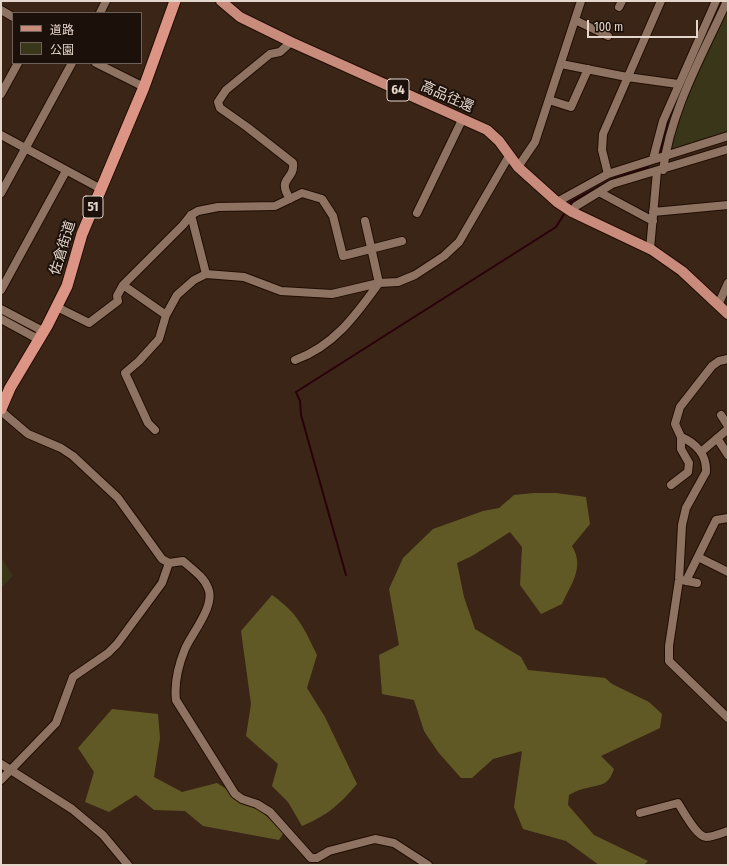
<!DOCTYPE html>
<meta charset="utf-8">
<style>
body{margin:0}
#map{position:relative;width:729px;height:866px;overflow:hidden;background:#3b2516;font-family:"Fira Sans Condensed","Noto Sans JP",sans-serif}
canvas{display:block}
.frame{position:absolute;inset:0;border:2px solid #e5d6cc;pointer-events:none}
.legend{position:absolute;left:12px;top:12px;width:130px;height:52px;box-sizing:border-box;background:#1b110a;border:1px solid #6c6058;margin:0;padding:5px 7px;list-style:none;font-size:12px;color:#e5d6cc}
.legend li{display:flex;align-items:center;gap:8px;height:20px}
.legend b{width:20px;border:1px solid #6c6058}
.scale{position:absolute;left:587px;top:20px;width:111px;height:18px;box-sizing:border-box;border:2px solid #e5d6cc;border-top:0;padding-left:5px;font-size:12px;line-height:14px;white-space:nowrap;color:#e5d6cc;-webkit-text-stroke:3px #1b110a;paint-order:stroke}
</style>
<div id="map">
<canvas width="729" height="866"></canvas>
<div class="frame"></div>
<ul class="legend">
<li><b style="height:5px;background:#c98c7c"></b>道路</li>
<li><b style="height:11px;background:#3a361a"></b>公園</li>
</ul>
<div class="scale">100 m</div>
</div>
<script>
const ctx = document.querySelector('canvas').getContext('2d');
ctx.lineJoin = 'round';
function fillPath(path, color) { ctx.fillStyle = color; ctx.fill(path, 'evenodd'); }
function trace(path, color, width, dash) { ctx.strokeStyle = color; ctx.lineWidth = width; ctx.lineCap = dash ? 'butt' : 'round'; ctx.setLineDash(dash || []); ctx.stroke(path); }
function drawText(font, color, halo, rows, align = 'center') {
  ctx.font = font + ' "Fira Sans Condensed","Noto Sans JP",sans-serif'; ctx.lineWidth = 4; ctx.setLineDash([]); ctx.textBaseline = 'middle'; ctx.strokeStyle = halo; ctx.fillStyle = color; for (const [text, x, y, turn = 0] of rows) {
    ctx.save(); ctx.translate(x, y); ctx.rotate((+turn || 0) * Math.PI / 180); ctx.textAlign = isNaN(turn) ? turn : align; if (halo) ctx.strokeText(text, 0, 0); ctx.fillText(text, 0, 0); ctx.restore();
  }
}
const green = new Path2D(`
 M728 7V133L675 150 669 145 677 119Z
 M1 557 13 576 1 588Z`);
const forest = new Path2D(`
 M534 493H556L586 497 590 524 572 546C585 567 571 584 562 604L541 614 520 585 522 547 510 532 472 556 457 563 464 597 475 629 521 657 528 670 605 678 612 684 649 702 662 714 660 728 601 756 614 769C608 786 602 784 587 788 581 789 574 792 569 795L568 805 594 835 648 861 644 865H599L566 841 523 829 514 807 522 751 493 759 472 778H461L438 752 424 731 414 700 382 694 379 655 399 645 389 589 403 558 433 529 483 511 499 508 514 495Z
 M272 595C298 613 304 628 317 655L307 688 325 717 357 784C339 805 328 815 302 826L288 802 272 786 278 764 246 736 251 704 241 631Z
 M112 709 158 714 160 738 154 777 182 792 217 783 263 813 284 832 279 840 203 826 185 811 154 810 136 795 109 812 85 802 94 772 78 748Z`);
const stream = new Path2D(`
 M689 72 722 1
 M660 152 669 116
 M569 205 571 202 613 179 648 167
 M346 575 301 415 300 401 296 392 556 227 566 211`);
const minor = new Path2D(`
 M619 7 622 1
 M1 10 13 17
 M100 13 106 1
 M575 20 608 36
 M96 63 144 87
 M561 64 627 77 678 84
 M1 94 18 63
 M549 100 571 107 588 69
 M1 135 101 189
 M653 159 663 121 716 1
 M518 167 535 142 581 1
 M663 170C671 109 702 56 727 1
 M608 174 602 150 603 134 661 1
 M599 192 653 221
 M1 193 72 63
 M290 199C276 177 295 181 293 163L247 127 220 108 218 102 226 90 270 54 280 52 291 42
 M557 202 608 174 728 136
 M572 212 576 206 612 184 728 149
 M653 212 728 205
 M417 213 462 120
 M191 215 206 274
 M650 249 657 171
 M123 285 166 315
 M1 290 66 171
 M718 305 728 283
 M57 307 89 323 118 301 117 296 123 285 183 225 191 215 198 211 218 207 275 206 302 193 322 199 333 216 343 256 402 241
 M728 359 719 361 712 366 680 407 675 424 681 437C696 443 707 455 706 472L686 508 682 525 679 580 669 646V661L728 718
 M295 360C334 346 356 315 379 283L365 221
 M1 411 28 434 61 448 73 456 118 498 162 559 169 563 183 561C192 569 204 577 208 588 216 605 192 633 185 649 178 666 174 682 176 700L235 794 242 799 257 804 270 812 311 858H317L329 851 375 839 394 843 428 865
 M721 415 728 426
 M155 430 148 423 125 373 139 361 159 339 166 315 177 295 194 280 206 274 244 277 281 291 332 294 379 283 398 282 415 275 444 256 459 242 509 156
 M717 438 728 455
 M701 452 728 429
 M671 485 688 472 689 463 681 449V437
 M698 557 728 572
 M682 580 697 583
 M686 581 716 520 728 518
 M1 780 56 723 73 677 108 653 117 644 162 583 169 563
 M640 813 678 803C683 811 697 837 706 837 713 837 722 833 728 831`);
const tertiary = new Path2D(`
 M1 309 39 329 42 336 34 337 1 319
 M1 764 72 809 103 835 128 865`);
const primary = new Path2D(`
 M221 1 240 17 291 42 487 130 499 141 518 167 557 202 572 212 652 250 682 271 728 314`);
const trunk = new Path2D(`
 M1 409 10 388 47 326 67 286 82 234 144 87 175 1`);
const shields = [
 [398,90,22],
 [93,207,20]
];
const shieldNames = [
 ["64",398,90],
 ["51",93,207]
];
const streetNames = [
 ["高品往還",447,97,24],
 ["佐倉街道",63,248,-73]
];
fillPath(green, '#3a361a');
fillPath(forest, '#615925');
trace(stream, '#2a000c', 2);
trace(minor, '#210d02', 10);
trace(tertiary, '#210d02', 10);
trace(primary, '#210d02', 12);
trace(trunk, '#210d02', 13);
trace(minor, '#8e7362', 8);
trace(tertiary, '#8e7362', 8);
trace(primary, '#c98c7c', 10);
trace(trunk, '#dc9484', 11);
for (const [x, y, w] of shields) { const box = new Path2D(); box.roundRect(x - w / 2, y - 11, w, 22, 3); ctx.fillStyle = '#1b110a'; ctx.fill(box); trace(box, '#e5d6cc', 1); }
drawText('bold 13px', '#e5d6cc', null, shieldNames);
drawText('14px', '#e5d6cc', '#1b110a', streetNames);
</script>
